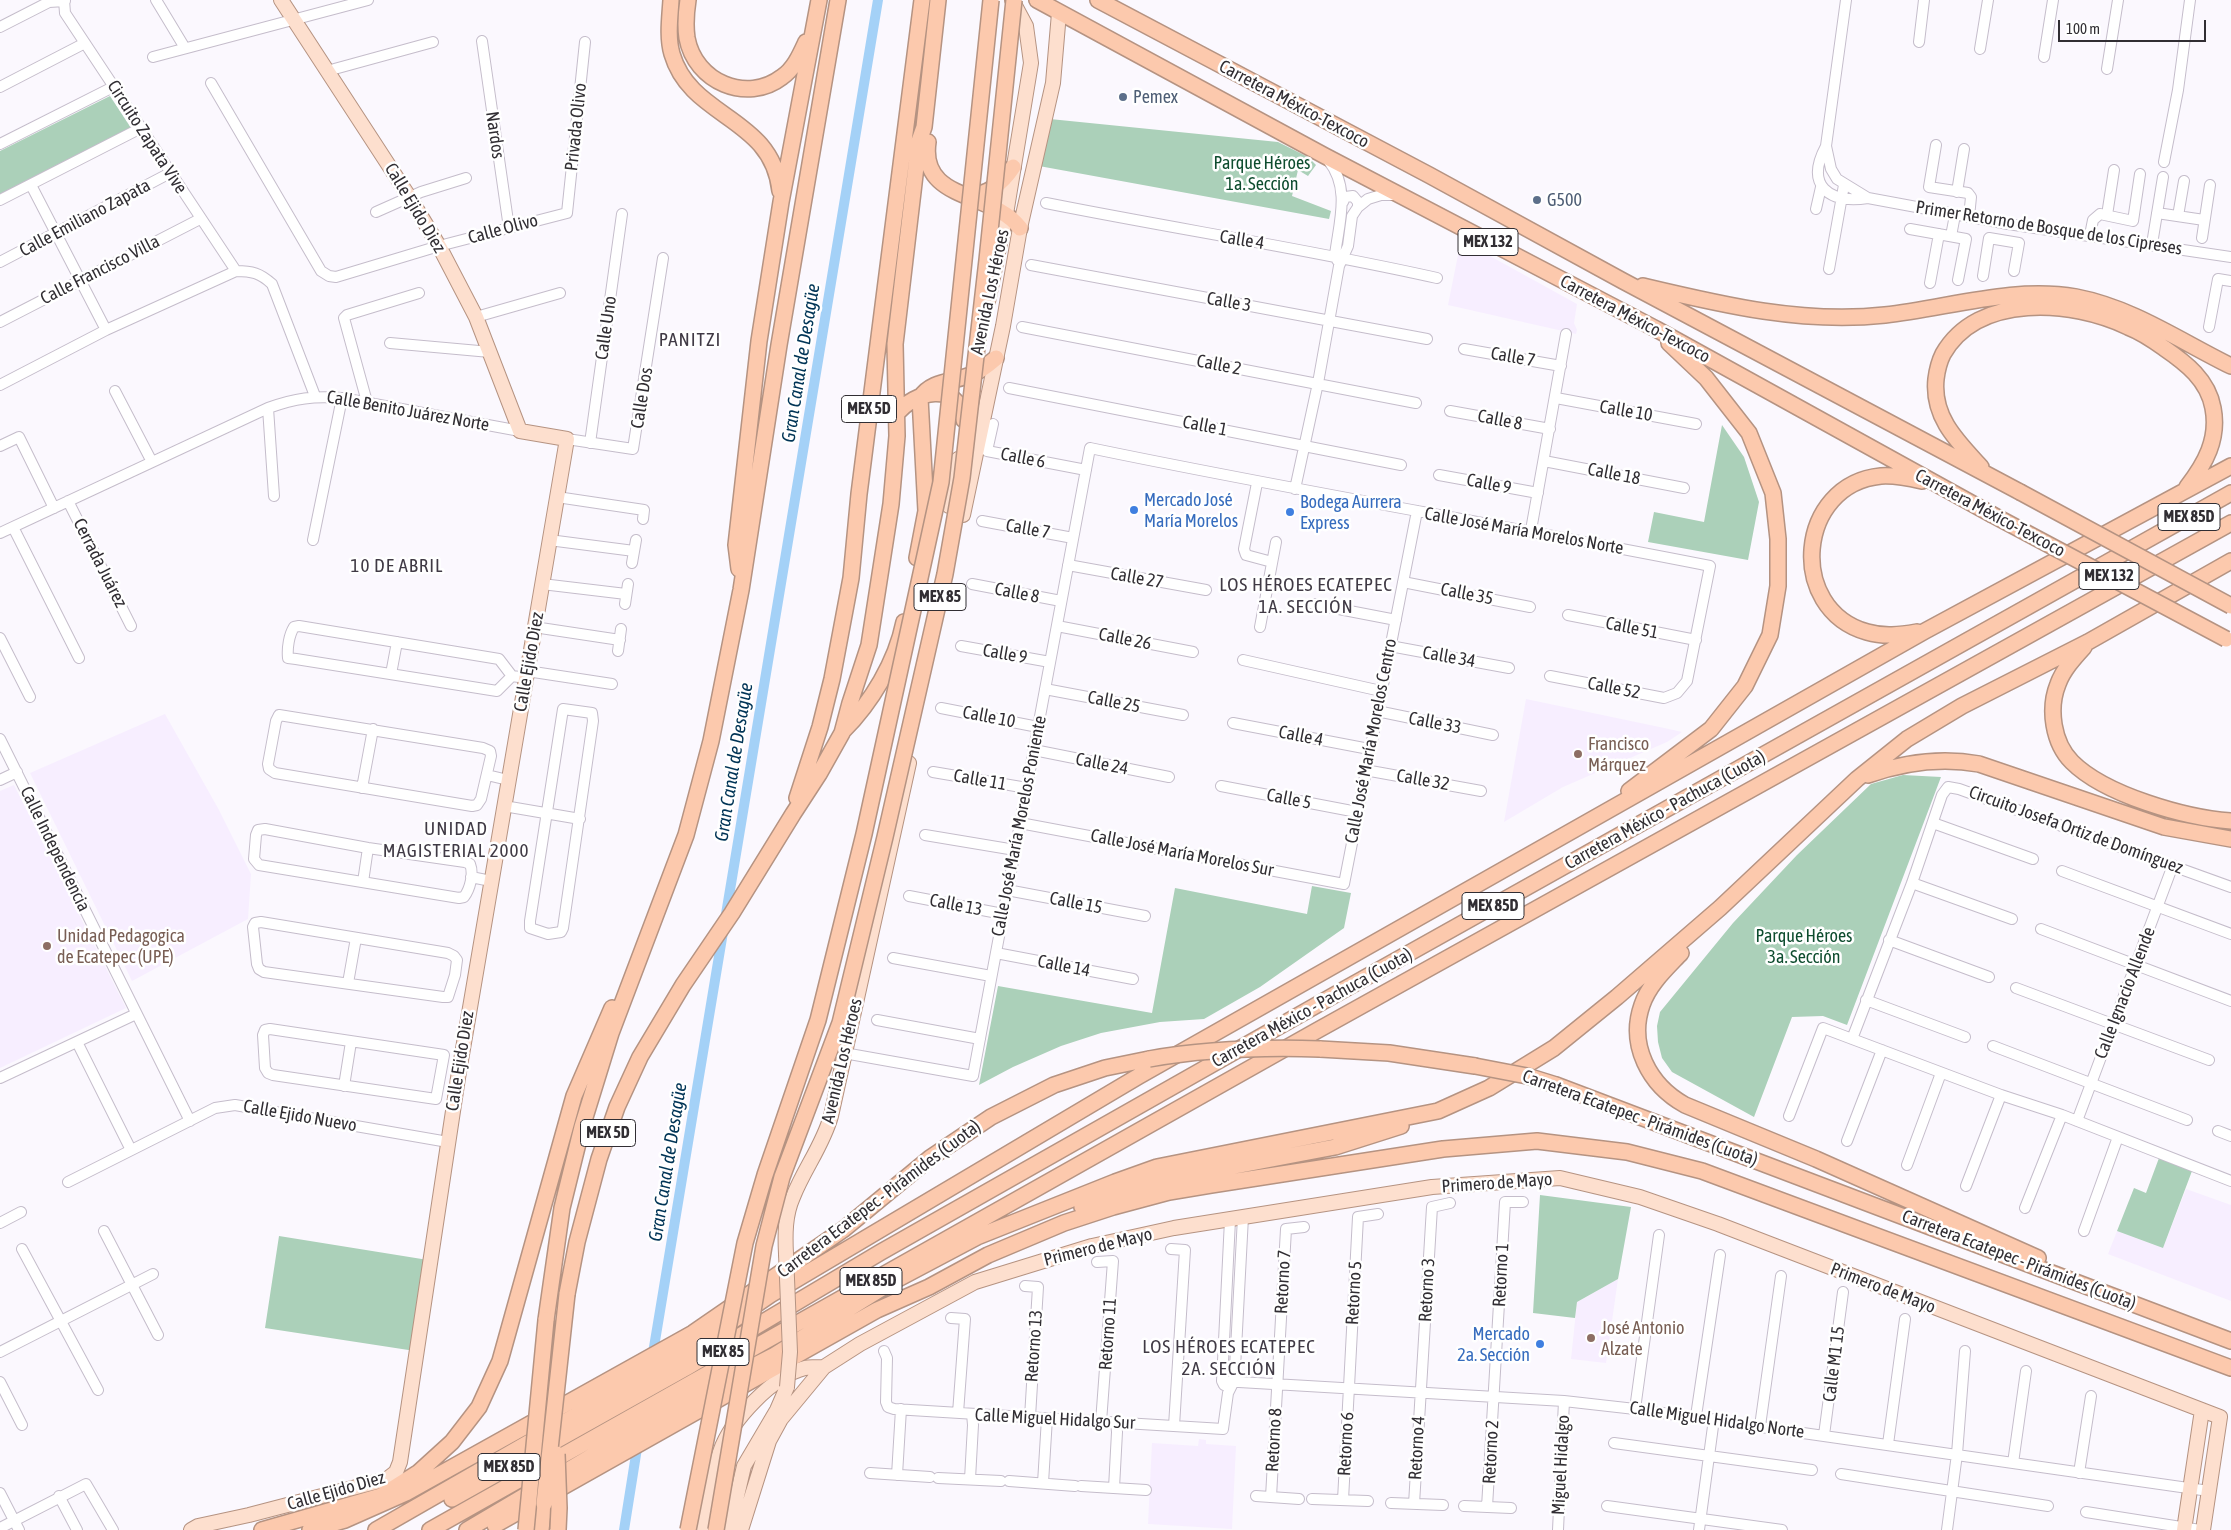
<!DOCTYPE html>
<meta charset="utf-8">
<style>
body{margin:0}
#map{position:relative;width:2231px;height:1530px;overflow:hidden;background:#fbf8fe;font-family:"Asap Condensed",sans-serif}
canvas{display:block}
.scale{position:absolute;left:2058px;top:20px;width:148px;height:22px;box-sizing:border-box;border:2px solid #312e33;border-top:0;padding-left:6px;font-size:15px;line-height:18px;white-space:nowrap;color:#312e33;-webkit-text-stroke:4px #fff;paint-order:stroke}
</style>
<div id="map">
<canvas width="2231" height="1530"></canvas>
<div class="scale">100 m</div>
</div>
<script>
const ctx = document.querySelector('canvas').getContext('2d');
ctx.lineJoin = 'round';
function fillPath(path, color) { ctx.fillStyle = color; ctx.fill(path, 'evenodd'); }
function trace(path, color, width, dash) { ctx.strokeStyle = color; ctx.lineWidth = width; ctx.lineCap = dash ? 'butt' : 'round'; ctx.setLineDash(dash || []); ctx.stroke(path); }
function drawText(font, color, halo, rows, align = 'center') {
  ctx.font = font + ' "Asap Condensed",sans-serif'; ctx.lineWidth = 5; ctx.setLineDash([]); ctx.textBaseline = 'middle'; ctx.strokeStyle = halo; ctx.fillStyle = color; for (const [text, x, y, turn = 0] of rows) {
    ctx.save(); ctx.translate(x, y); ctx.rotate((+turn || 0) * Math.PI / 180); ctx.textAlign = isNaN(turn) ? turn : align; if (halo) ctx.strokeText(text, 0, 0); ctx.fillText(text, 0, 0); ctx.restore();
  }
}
const built = new Path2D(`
 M1461 240 1577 304 1574 323 1577 330 1576 334 1448 305Z
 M1526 699 1669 729 1682 732 1667 742 1563 787 1504 822Z
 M165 714 219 810 251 874 248 919 132 981 30 773Z
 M14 785 126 1008 0 1068V791Z
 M2186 1189 2231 1205V1301L2108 1254 2117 1231 2163 1248Z
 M1618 1279 1606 1363 1571 1359 1577 1302Z
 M1199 1439 1206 1440V1444L1236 1446 1232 1529 1148 1524 1152 1443 1198 1446Z`);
const green = new Path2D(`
 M110 96 131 128 0 195V151Z
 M1050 119 1278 142 1308 157 1316 165 1308 176 1298 170 1292 196 1331 211 1329 219 1039 166Z
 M1722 425 1744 457 1759 502 1748 560 1648 542 1654 512 1704 522Z
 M1903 775 1941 777 1847 1025 1823 1016 1792 1017 1754 1117 1672 1072 1662 1058 1658 1042 1657 1026 1660 1012 1733 923 1797 855 1871 784Z
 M1312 886 1351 893 1344 928 1260 987 1204 1019 1160 1022 1101 1033 1061 1046 1013 1067 979 1085 998 986 1152 1013 1175 888 1307 914Z
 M2159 1158 2192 1171 2163 1248 2117 1231 2134 1188 2146 1193Z
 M1540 1195 1631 1207 1618 1279 1577 1302 1575 1318 1533 1313Z
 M279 1236 428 1260 415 1351 265 1328Z`);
const canal = new Path2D(`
 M652 1359 878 0
 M624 1530 638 1442`);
const minor = new Path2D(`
 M64 0 65 13 236 271
 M156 0 185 48
 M1846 0 1826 146C1805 185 1828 204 1868 198L2008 224 2231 257
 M0 27 49 2 65 1
 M482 41 509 228
 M1919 42 1924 0
 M1980 49 1988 0
 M153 57 368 0
 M2044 57 2053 0
 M2107 69 2118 0
 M327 71 433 42
 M211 83 321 271 329 276 336 277 439 246 567 213 585 42
 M0 87 85 43
 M0 144 113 87
 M1936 145 1929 187 1968 193 1971 197 1969 217
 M1826 146 1831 169 1837 179 1868 198
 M1328 160C1351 188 1339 222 1335 255L1337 260
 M2164 162 2178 90 2190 0
 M31 185 106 330
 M1957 192 1964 149
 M0 200 141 128
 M1343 202 1345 197 1353 196 1358 202V207
 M1046 203C1176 229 1308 249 1437 278
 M1816 209 1821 187
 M376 212 421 192 466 178
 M2157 213 2204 220
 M2107 215 2114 170
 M2178 216 2184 181
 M1910 229 1966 239 1958 280
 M2090 235 2093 220 2100 214 2133 221 2140 174
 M1951 236 1955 215
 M2202 238 2210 185
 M2152 244 2163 177
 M0 262 170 173
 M1031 265 1427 339
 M1829 269 1844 185
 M1983 276 1989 238 2019 243 2014 271
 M1930 283 1939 234
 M476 317 560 293
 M0 322 200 219
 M1022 327 1416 403
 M2209 327 2218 279 2231 281
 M390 343 490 352
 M1464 349 1561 366
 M0 385 106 330 236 271C252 271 260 273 272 284L315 396
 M1009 388 1401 465
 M115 391 152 462
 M1556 398 1696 424
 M367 402 344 318 347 315 419 293
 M268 408 274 496
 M1450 411 1550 429
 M993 424 987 451 1086 470
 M567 439 633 449 663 258
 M590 443 622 214
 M0 446 19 437 54 508
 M1544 461 1684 488
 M1439 475 1538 493
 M1257 483 1244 549 1246 555 1272 562
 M1295 489 1318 383 1339 266 1348 246 1352 216 1358 207 1368 199 1381 195H1395
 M557 497 644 510 643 519
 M68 501 131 626
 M982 521 1073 538
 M13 527 79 658
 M1531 530 1566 334
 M0 533 268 408C296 398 313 396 342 398L520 431
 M313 540 342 398
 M549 540 634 551
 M632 563 636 540
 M1068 565 1206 590
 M1403 582 1530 607
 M542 584 626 594
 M972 584 1061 601
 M625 604 628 584
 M1313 604 1396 620
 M1568 615 1696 640
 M1057 626 1193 652
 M534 627 620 640
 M1260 627 1276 542
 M0 638 30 697
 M961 646 1050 662
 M1390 646 1509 668
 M618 651 621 629
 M1243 660 1381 691
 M527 671 612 684
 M391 674 397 642
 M512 676 497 691 296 659 288 658C287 648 289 635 294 627L299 626 499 659 512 676 526 678
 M1045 689 1183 715
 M941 708 1038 727
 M563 709 592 713 593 721 563 928 561 932 548 934 530 928V921Z
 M1377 711 1493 735
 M279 715 483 748 490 751 491 756 481 799 477 805 472 806 275 773 269 769 268 764 276 721Z
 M1233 723 1369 749
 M0 739 190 1121
 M1034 750 1169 777
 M1365 770 1481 791
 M933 772 1027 788
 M487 775 508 780
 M0 780 17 772
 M1221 786 1357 812
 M362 788 373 729
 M504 806 580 819
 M1020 823 1344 884 1417 511
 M1933 823 2033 859
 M265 829 368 848 465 862 470 864C474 874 470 889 464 897L459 898 259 865 254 859 256 835 258 830Z
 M925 835 1015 850
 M2062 871 2231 934
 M471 877 491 881
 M363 882 368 848
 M1912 883 2012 919
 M1007 890 1145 916
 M909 896 1003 914
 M261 922 448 953 454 956 457 960 455 975 448 997H443L264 972 259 969 257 964 253 927 255 923Z
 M2041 929 2231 1001
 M1889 940 1989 977
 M996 953 1133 979
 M893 958 991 976
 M348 983 356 938
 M2016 988 2209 1060
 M1866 1000 1965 1037
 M877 1020 980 1039
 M270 1029 444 1055 436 1099 273 1075 268 1073 265 1068 263 1035 265 1030Z
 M1852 1039 1912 883 1942 795 1948 787 1959 789 2231 887
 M77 1042 131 1150
 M1993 1046 2187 1120
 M844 1053 973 1076 1090 448C1296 491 1503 525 1710 566L1687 681 1677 693 1664 698 1550 676
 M0 1078 136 1014
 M344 1086 351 1042
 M1789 1116 1823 1028 2001 1095 2062 1115 2231 1181
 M2077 1121 2173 865
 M2218 1131 2231 1136
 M1847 1141 1882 1050
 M1907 1165 1941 1073
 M68 1182 215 1108 235 1105 448 1142
 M1966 1186 2001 1095
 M2025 1208 2062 1115
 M0 1223 21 1212
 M104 1231 158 1335
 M2084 1231 2118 1137
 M22 1249 98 1390
 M1171 1249 1185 1250 1174 1426
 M1097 1262 1113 1261 1101 1422
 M1025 1286 1038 1287 1030 1417
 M951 1318 965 1319 958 1413
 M884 1351 887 1358 886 1402 888 1407 894 1409 1223 1429 1228 1393 1234 1381 1235 1368 1243 1217
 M0 1352 153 1274
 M1222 1381 1564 1401 1635 1409 2209 1491
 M0 1382 22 1425
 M1224 1385 1222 1381 1230 1220
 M1635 1409 1659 1235
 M1696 1416 1720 1255
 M1760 1426 1781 1276
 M1824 1435 1843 1292
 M1614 1443 1812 1470
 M1888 1444 1905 1319
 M2013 1463 2026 1371
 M870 1473 930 1477
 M2079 1473 2091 1396
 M1841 1474 2048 1506
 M897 1475 901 1409
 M938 1478 1001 1481
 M970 1479 973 1425 972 1414
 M1009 1481 1075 1486
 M1043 1483 1047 1418
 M1081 1486 1146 1490
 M1114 1488 1117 1432 1116 1422
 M0 1493 19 1530
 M59 1496 77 1530
 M1256 1496 1299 1499
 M1271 1497 1286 1229 1304 1227
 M1312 1499 1368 1501
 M1343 1500 1358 1217 1378 1214
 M1391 1503 1443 1505
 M1414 1504 1432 1207 1450 1203
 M1464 1506 1511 1508
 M1607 1506 1782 1530
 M1487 1507 1505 1202H1523
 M2086 1512 2200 1530
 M0 1528 86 1484 113 1530
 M1558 1530 1564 1401
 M1699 1530 1714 1419
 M1947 1530 1957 1454 1965 1351`);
const major = new Path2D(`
 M988 302 1006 214 1031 63 1026 26 1012 0
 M949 506 958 459
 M963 515 1003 326 1020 228 1053 83 1059 13
 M786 1254C785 1234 785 1215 793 1197 804 1169 823 1145 831 1116L909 763
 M191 1530 198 1526 249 1515 387 1479 396 1472 400 1462 458 1078 567 439 520 431 476 317 439 246 410 198 281 0
 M701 1530C706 1504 711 1477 720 1452 731 1420 773 1376 805 1368 811 1367 818 1367 824 1367
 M729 1530 744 1466 777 1410 787 1387
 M741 1530 769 1441 781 1419 824 1367 860 1344 975 1282 1092 1246 1174 1228 1432 1187 1560 1178 1640 1197 1718 1224 2220 1417 2203 1530
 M2184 1530 2202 1410`);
const highway = new Path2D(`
 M671 0C670 17 667 37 672 54 691 119 772 116 780 191
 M688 0C686 13 685 25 687 38 695 82 747 104 782 77 794 69 800 55 806 42
 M1037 0 1325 156 1656 329 1991 514
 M1098 0 1429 175 1623 281 2020 492
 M928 142C919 202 993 191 1020 228
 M965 195C986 197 1002 184 1013 167
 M1643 286C1723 305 1802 324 1885 315 1948 308 2013 286 2076 297 2133 308 2180 341 2231 366
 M896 415C914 390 959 381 964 420
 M1981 467C1957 441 1932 417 1936 379 1937 371 1939 362 1943 354 1978 293 2072 300 2128 327 2141 332 2153 340 2164 348 2186 363 2208 380 2213 408 2219 439 2205 464 2187 487
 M917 558 926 511 920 398C931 380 955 382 973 374 982 370 989 364 996 358
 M739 569 736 545 759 341 781 202 819 0
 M1917 632C1900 635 1884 637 1867 632 1786 609 1797 484 1881 476 1895 475 1909 478 1922 481
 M2084 647C2074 658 2063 670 2058 684 2048 709 2053 743 2072 762 2105 795 2186 818 2231 821
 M843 731C871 703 896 662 904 622
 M1868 775C1905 762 1940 757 1979 764L2164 827 2231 839
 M1629 791 1711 729 1745 686 1770 635 1778 586V539L1773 493 1749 433 1706 378 1669 343
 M797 798 820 727 832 679 851 578 859 494 922 0
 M1681 953C1667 968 1649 984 1642 1005 1628 1045 1649 1085 1685 1105L1816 1159 2038 1258
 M1320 1049 1389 1053 1475 1066
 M1556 1085 2231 1341
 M1082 1207 1167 1179 1335 1147 1401 1126
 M567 1294 577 1242 599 1159 617 1107 640 1057 683 985 732 913 793 814 819 774 842 733 850 703 869 645 891 504 897 436 895 344 919 141 924 127 938 0
 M546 1320 562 1208 582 1127 611 1033 686 835 711 741 741 590 779 345 838 0
 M452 1499 686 1368 881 1252 1345 989 2231 493
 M495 1525 877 1310 929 1287 988 1255 1064 1223 1113 1207 1169 1192 1211 1185 1443 1149 1537 1141 1627 1152 1702 1171 2231 1368
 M262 1530 381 1496 419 1472 452 1442 479 1407 500 1361 574 1096 612 1008
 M310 1530 345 1520 406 1493 693 1333 844 1229 930 1158 991 1117 1054 1085 1105 1068 1149 1059
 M376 1530 690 1350 770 1295 1139 1076 1925 631 2231 466
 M430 1530 1318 1030 2231 523
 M467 1530 680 1404 773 1356 892 1282 977 1237 1115 1182 1157 1167 1438 1111 1489 1088 1554 1048 1617 997 1720 908 1857 779 1907 739 1962 706 2088 642 2231 561
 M541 1530 544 1504`);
const majorBridge = new Path2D(`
 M786 1254 790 1352 787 1387`);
const highwayBridge = new Path2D(`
 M2020 492 2231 606
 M1991 514 2226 639
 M1149 1059C1206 1049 1262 1047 1320 1049
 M1475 1066 1527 1076 1556 1085
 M557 1454 559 1508 558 1530
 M544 1504 567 1294
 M526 1530 546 1320
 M688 1530 745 1243 765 1175 818 1020 864 834 941 482 991 0
 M716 1530 764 1246 782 1177 840 1023 885 837 945 574 962 478 987 260 1014 0`);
const markers = [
 [1123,97,5,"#5c6f8a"],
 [1537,200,5,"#5c6f8a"],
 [1134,510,5,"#3f7fe0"],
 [1290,512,5,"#3f7fe0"],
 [1578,754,5,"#8d6e63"],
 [47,946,5,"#8d6e63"],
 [1591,1338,5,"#8d6e63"],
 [1540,1344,5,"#3f7fe0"]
];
const shields = [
 [1488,242,60],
 [869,409,55],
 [2189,517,62],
 [2109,576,60],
 [940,597,52],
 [1493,906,62],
 [608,1133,55],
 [871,1281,62],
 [723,1352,52],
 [509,1467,62]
];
const shieldNames = [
 ["MEX 132",1488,242],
 ["MEX 5D",869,409],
 ["MEX 85D",2189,517],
 ["MEX 132",2109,576],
 ["MEX 85",940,597],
 ["MEX 85D",1493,906],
 ["MEX 5D",608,1133],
 ["MEX 85D",871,1281],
 ["MEX 85",723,1352],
 ["MEX 85D",509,1467]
];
const serviceNames = [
 ["Pemex",1133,97],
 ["G500",1547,200]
];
const streetNames = [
 ["Carretera México-Texcoco",1294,104,28],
 ["Privada Olivo",576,127,-84],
 ["Nardos",495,135,82],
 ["Circuito Zapata Vive",147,137,57],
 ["Calle Ejido Diez",415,208,59],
 ["Calle Emiliano Zapata",85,218,-28],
 ["Primer Retorno de Bosque de los Cipreses",2049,228,9],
 ["Calle Olivo",503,229,-15],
 ["Calle 4",1242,240,9],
 ["Calle Francisco Villa",100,270,-27],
 ["Avenida Los Héroes",990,292,-78],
 ["Calle 3",1229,302,10],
 ["Carretera México-Texcoco",1635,319,28],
 ["Calle Uno",606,328,-82],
 ["Calle 7",1513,357,10],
 ["Calle 2",1219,365,11],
 ["Calle Dos",642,398,-81],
 ["Calle Benito Juárez Norte",408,411,10],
 ["Calle 10",1626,411,10],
 ["Calle 8",1500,420,11],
 ["Calle 1",1205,426,11],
 ["Calle 6",1023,458,11],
 ["Calle 18",1614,474,11],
 ["Calle 9",1489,484,11],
 ["Carretera México-Texcoco",1990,513,28],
 ["Calle 7",1028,529,10],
 ["Calle José María Morelos Norte",1524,531,10],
 ["Cerrada Juárez",100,563,63],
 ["Calle 27",1137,578,10],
 ["Calle 8",1017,593,11],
 ["Calle 35",1467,594,11],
 ["Calle 51",1632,628,11],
 ["Calle 26",1125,639,11],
 ["Calle 9",1005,654,10],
 ["Calle 34",1449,657,10],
 ["Calle Ejido Diez",529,662,-80],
 ["Calle 52",1614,688,11],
 ["Calle 25",1114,702,11],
 ["Calle 10",989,717,11],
 ["Calle 33",1435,723,11],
 ["Calle 4",1301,736,11],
 ["Calle José María Morelos Centro",1371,741,-79],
 ["Calle 24",1102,764,11],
 ["Calle 11",980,780,10],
 ["Calle 32",1423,780,10],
 ["Calle 5",1289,799,11],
 ["Carretera México - Pachuca (Cuota)",1665,810,-29],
 ["Calle José María Morelos Poniente",1019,826,-79],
 ["Circuito Josefa Ortiz de Domínguez",2076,830,20],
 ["Calle Independencia",55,849,64],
 ["Calle José María Morelos Sur",1182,853,11],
 ["Calle 15",1076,903,11],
 ["Calle 13",956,905,11],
 ["Calle 14",1064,966,11],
 ["Calle Ignacio Allende",2125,993,-69],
 ["Carretera México - Pachuca (Cuota)",1312,1008,-29],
 ["Calle Ejido Diez",460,1061,-81],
 ["Avenida Los Héroes",842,1061,-77],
 ["Calle Ejido Nuevo",300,1116,10],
 ["Carretera Ecatepec - Pirámides (Cuota)",1640,1118,20],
 ["Primero de Mayo",1497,1183,-4],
 ["Carretera Ecatepec - Pirámides (Cuota)",879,1199,-37],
 ["Primero de Mayo",1098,1247,-14],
 ["Carretera Ecatepec - Pirámides (Cuota)",2019,1260,21],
 ["Retorno 1",1501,1275,-87],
 ["Retorno 7",1283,1282,-87],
 ["Primero de Mayo",1883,1288,21],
 ["Retorno 3",1427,1290,-87],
 ["Retorno 5",1354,1293,-87],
 ["Retorno 11",1108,1334,-86],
 ["Retorno 13",1034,1346,-86],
 ["Calle M1 15",1834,1364,-83],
 ["Calle Miguel Hidalgo Sur",1055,1419,3],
 ["Calle Miguel Hidalgo Norte",1717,1420,8],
 ["Retorno 8",1274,1440,-87],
 ["Retorno 6",1346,1444,-87],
 ["Retorno 4",1417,1448,-87],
 ["Retorno 2",1491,1452,-87],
 ["Miguel Hidalgo",1561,1465,-87],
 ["Calle Ejido Diez",336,1491,-16]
];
const parkNames = [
 ["Parque Héroes",1262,163],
 ["1a. Sección",1262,184],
 ["Parque Héroes",1804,936],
 ["3a. Sección",1804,957]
];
const shopNames = [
 ["Mercado José",1144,500],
 ["María Morelos",1144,521],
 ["Bodega Aurrera",1300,502],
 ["Express",1300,523],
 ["Mercado",1530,1334,"right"],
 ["2a. Sección",1530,1355,"right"]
];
const educationNames = [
 ["Francisco",1588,744],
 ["Márquez",1588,765],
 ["Unidad Pedagogica",57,936],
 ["de Ecatepec (UPE)",57,957],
 ["José Antonio",1601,1328],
 ["Alzate",1601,1349]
];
const neighbourhoodNames = [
 ["PANITZI",690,340],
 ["10 DE ABRIL",397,566],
 ["LOS HÉROES ECATEPEC",1306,585],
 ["1A. SECCIÓN",1306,607],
 ["UNIDAD",456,829],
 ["MAGISTERIAL 2000",456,851],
 ["LOS HÉROES ECATEPEC",1229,1347],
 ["2A. SECCIÓN",1229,1369]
];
const waterNames = [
 ["Gran Canal de Desagüe",801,363,-81],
 ["Gran Canal de Desagüe",734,762,-81],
 ["Gran Canal de Desagüe",668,1162,-81]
];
fillPath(built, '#f7eeff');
fillPath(green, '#abd0b9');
trace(canal, '#a4d1f7', 10);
trace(minor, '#c5bdcb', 12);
trace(major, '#b59382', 16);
trace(highway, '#b59382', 18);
trace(minor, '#fff', 10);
trace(major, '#fddfce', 14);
trace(highway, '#fcc9ad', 15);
trace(majorBridge, '#b59382', 16, []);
trace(highwayBridge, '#b59382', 18, []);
trace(majorBridge, '#fddfce', 14);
trace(highwayBridge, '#fcc9ad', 15);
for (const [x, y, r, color] of markers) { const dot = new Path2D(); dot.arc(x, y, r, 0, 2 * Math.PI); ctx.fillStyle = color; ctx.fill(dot); trace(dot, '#fff', 2); }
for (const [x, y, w] of shields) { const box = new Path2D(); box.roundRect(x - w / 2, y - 13.5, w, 27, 4); ctx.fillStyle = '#fff'; ctx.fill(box); trace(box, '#312e33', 1); }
drawText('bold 16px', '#312e33', null, shieldNames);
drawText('18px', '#4e5e75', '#fff', serviceNames, 'left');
drawText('18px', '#312e33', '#fff', streetNames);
drawText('18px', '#0d4c2e', '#fff', parkNames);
drawText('18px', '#366cbe', '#fff', shopNames, 'left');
drawText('18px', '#785e54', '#fff', educationNames, 'left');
ctx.letterSpacing = '1px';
drawText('19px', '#403a45', '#fff', neighbourhoodNames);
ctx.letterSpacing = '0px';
drawText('italic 19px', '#003456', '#fff', waterNames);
</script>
